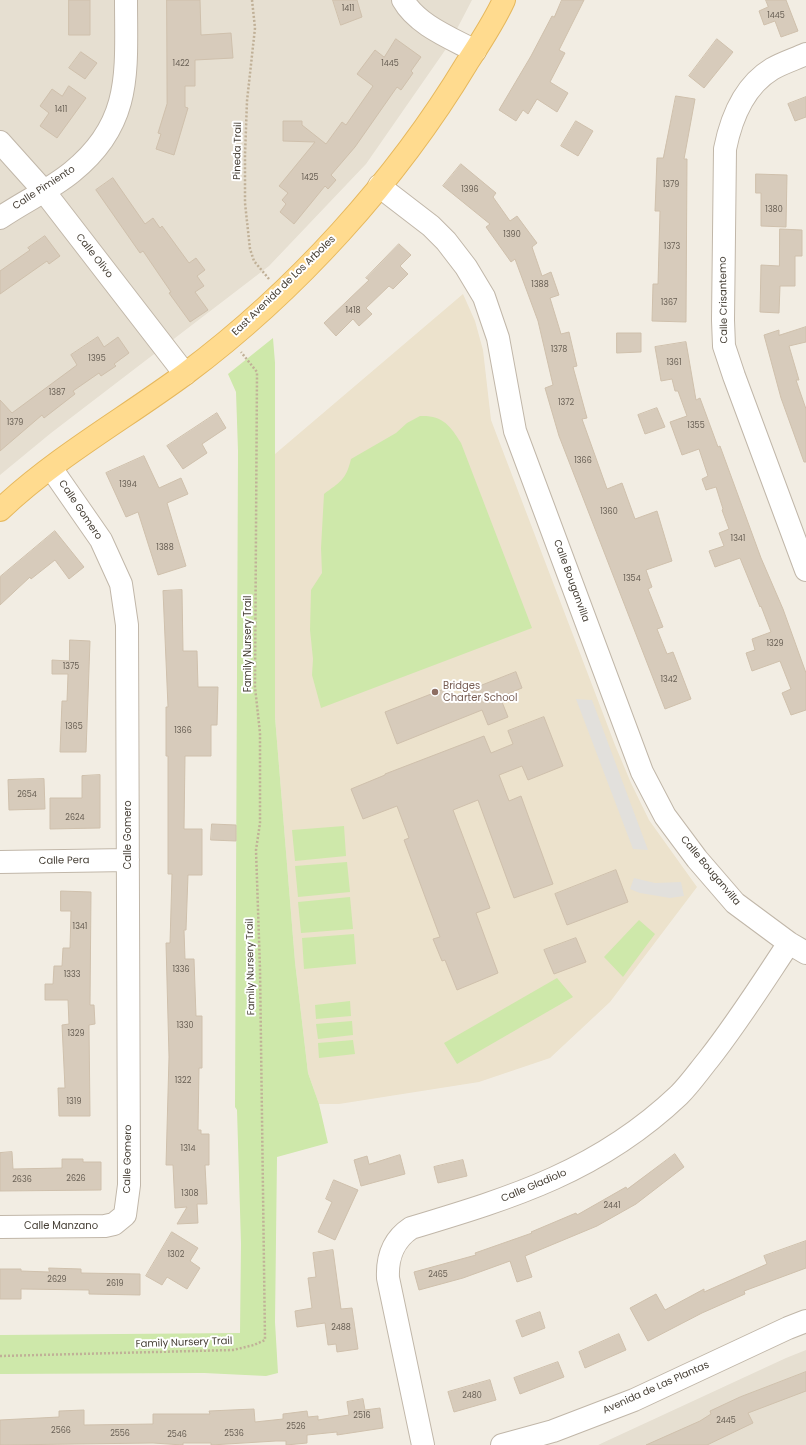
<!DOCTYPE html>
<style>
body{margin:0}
canvas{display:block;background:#f2ede3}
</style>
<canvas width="806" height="1445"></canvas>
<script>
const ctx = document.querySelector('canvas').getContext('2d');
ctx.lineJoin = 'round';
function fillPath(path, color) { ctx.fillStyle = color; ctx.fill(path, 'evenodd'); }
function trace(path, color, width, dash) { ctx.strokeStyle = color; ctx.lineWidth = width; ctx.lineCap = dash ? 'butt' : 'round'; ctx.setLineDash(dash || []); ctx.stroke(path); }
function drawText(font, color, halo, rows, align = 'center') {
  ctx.font = font + ' Poppins,sans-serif'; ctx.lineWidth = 4; ctx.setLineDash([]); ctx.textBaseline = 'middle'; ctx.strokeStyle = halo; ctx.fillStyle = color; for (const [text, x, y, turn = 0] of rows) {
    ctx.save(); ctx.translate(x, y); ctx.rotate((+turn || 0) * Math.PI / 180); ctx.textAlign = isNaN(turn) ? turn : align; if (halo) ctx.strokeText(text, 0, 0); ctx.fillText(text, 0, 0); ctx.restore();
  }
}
const residential = new Path2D(`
 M0 0H472L448 46 366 164 269 266 51 433 0 475Z
 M806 1350V1445H598L786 1358Z`);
const education = new Path2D(`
 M463 294 475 321 483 350 491 420 615 745 631 783 649 820 697 887 610 1002 550 1058 479 1082 339 1104H319L308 1073 295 962 275 717V454Z`);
const green = new Path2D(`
 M273 338 275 363V717L295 962 308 1073 319 1104 328 1143 277 1157 275 1322 278 1373 266 1376 204 1373 0 1374V1335L240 1333 241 1244 237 1110 235 1107 238 451 236 392 228 374Z
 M420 416C442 415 450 425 461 443L532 628 321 708 312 675 313 659 310 630 311 590 322 573 321 548 324 494C340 482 346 480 351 459L396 433 407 423Z
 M344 826 346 856 295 861 292 830Z
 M347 862 350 892 298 897 295 866Z
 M350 897 353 929 301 933 298 902Z
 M639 920 655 934 623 977 604 957Z
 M354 934 356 964 304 969 302 938Z
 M557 978 573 997 457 1064 444 1043Z
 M350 1001 351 1016 316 1019 315 1005Z
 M352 1021 353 1035 318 1039 316 1024Z
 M353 1040 355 1054 319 1058 318 1043Z`);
const parking = new Path2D(`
 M576 699 592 700 648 850 633 849Z
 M634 878 655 883 681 882 684 896 670 898 640 893 630 889Z`);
const building = new Path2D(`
 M69 0H90V35H69Z
 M167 0H200L201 35 231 33 233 58 195 60V86H185V107L188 108 174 155 156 149 161 134 158 133 167 104Z
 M333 0H357L362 17 341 25Z
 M562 0H584L559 50 565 53 550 82 568 93 557 112 537 99 528 114 523 110 516 121 499 110 531 56 552 16 554 17Z
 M766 0H786L798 31 781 37 775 21 764 25 759 11 768 7Z
 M396 39 421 57 411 71 413 73 401 90 397 87 355 147 331 175 336 180 328 189 325 186 294 224 280 212 286 204 282 200 288 193 279 186 315 142 283 141V121H302V125L326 144 342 122 346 125 373 86 357 74 375 50 384 57Z
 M717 39 733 52 704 88 689 76Z
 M81 52 97 63 85 79 69 68Z
 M69 86 86 98 57 138 40 126 49 113 40 106 52 89 62 96Z
 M676 96 695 99 684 159H687L686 322 652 321 653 284H658L660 211H655L657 158H663Z
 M806 97V117L795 121 788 104Z
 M576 121 593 131 578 156 561 146Z
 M461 164 496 193 493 197 510 221 517 216 537 243 532 247 542 276 551 272 559 295 550 298 561 334 569 332 577 366 573 367 587 418 582 419 607 489 622 483 635 519 657 511 672 561 646 570 652 587 648 589 663 627 657 629 667 654 673 652 691 699 665 709 559 436 545 388 553 385 538 321 515 259 511 262 486 227 490 224 443 186Z
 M756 174 787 175 786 227 761 226V193H756Z
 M113 178 145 224 153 218 160 228 162 226 189 263 196 258 205 270 197 276 204 286 195 292 208 310 190 322 169 293 171 292 143 251 140 253 96 190Z
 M780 229 802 230V256H795V286H780L779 313 760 312 761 265 779 266Z
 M45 236 60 256 49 264 47 261 0 294V271L30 250 28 248Z
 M399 244 411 255 400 266 408 274 393 289 389 286 366 308 372 314 359 326 353 319 336 336 324 323 369 280 366 278Z
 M806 327V342L789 346 799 380H796L806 409V462H804L781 398 764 335 779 330V335Z
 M617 333H641V352L617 353Z
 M98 337 104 347 118 337 129 353 114 364 116 366 101 376 99 373 73 391 75 394 44 418 42 415 0 451V400L12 413 77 365 71 355Z
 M686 342 696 400 700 398 718 447 720 446 761 558 783 609 806 673V710L791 715 782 693 791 689 780 661 752 671 746 653 755 650 752 639 771 632 761 606 760 607 740 558 715 567 709 551 724 546 719 533 729 529 722 510 723 509 716 487 706 490 702 479 708 476 699 449 682 455 670 422 687 416 678 391H675L672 379 661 381 655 347Z
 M657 408 665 427 645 434 638 415Z
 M217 413 226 428 202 444 207 453 183 469 167 446Z
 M144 456 159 488 181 478 188 494 167 503 186 566 158 575 138 512 126 517 106 473Z
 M55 531 84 567 69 579 55 560 31 579 30 577 0 605V577Z
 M182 590 183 651H197L198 687H218L217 725H211V756H185L184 829H202V875H188L186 930H184L185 959H194L196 1016H202V1068H199L198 1130H201V1134H209V1165H205L207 1204H197L198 1223 177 1224 187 1207 175 1208 173 1165H166L169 1057 166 943H170L172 874H168V756H166V707H168L163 591Z
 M70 640 90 641 86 752H60L62 701H67L68 674H52V660L69 661Z
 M516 672 522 688 500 697 508 717 488 725 482 710 397 744 385 712 449 687 453 696Z
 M544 717 563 766 528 780 522 766 499 775 509 801 521 796 553 884 514 898 478 800 453 810 490 908 476 913 498 973 457 990 445 960 442 961 433 939 440 937 404 840 409 838 397 806 363 819 351 789 385 775V774L484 736 491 753 513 744 508 731Z
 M100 775V828L50 829V798H82V776Z
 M44 779 45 809 9 810 8 780Z
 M212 824 236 825V841L211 840Z
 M616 870 628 902 567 925 555 894Z
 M61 891 91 892 90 1005H94L95 1024 89 1025 90 1116H59L58 1088H65L62 1025 69 1024 68 1000H45V984H53L54 966H62L63 948H70L71 911H61Z
 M576 938 586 962 554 974 544 950Z
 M12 1152 13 1169 62 1168V1159H83V1162H101V1190L0 1191V1153Z
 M675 1154 684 1167 636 1204 597 1226 525 1256 532 1277 517 1282 510 1261 463 1278 419 1290 414 1272 476 1255 475 1253 532 1233 531 1232 576 1213 577 1215 626 1187 627 1189Z
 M400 1155 405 1174 361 1186 354 1160 367 1156 369 1164Z
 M463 1160 467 1176 438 1183 434 1167Z
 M334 1180 358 1190 335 1240 318 1232 332 1202 326 1199Z
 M172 1232 198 1248 190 1261 200 1268 187 1289 167 1277 162 1285 146 1276Z
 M806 1241V1268L744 1291 745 1294 702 1313 648 1341 630 1308 656 1294 665 1310 704 1289V1292L767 1264 764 1256Z
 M333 1250 341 1309 352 1308 358 1349 337 1352 336 1344 328 1345 325 1323 297 1327 295 1311 312 1308 308 1278 316 1277 313 1253Z
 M49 1268 81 1269V1273L140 1274V1295L89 1294V1290L21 1289V1299H0V1269H21V1271L49 1272Z
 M540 1312 545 1328 522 1337 516 1321Z
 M619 1334 626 1350 585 1368 579 1352Z
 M558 1362 564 1377 520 1394 514 1378Z
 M806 1372V1391L748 1413 753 1423 707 1445H646L700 1421 711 1414 710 1411 740 1397Z
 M490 1380 496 1400 454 1412 448 1392Z
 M363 1399 365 1410 380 1408 383 1428 337 1435V1432L307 1435V1443L286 1445V1441H276L211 1445V1443H183V1445L153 1443 0 1445V1420L59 1417V1411L84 1410V1425L153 1424V1414H210L209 1411 254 1409 255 1422 283 1419V1414L307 1411 308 1417 318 1416V1420L349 1415 347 1402Z`);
const path = new Path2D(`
 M252 0 255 28 247 101 245 155V203L250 249 254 261 269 279
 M0 1356 233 1350 254 1345 265 1340 260 969 256 850 260 823V733L255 687 257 372 241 352`);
const minor = new Path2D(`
 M403 0C417 25 451 38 475 51
 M806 54C795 59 782 63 772 69 744 86 731 119 725 149L723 320 724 346 734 376 806 570
 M0 142 43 190 185 374
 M379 186 431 226 446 241 466 267 484 297 498 338 515 431 642 772 665 816 697 859 735 903 789 943 806 953
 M0 218C23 202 50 190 72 172 133 123 126 71 126 0
 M0 862 128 860
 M0 1227 105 1226 114 1224 125 1215 129 1185 127 625 121 584 101 540 51 468
 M423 1445 388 1278C387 1257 393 1240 411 1228 514 1197 599 1171 679 1095 690 1084 699 1071 708 1060 738 1022 763 982 789 943
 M502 1445 553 1431 634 1400 788 1328 806 1321`);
const major = new Path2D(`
 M0 510C56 457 124 419 185 374 295 292 396 181 467 63 480 43 494 22 504 0`);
const markers = [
 [435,692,4,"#8d6e63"]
];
const numberNames = [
 ["1411",348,9],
 ["1445",776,16],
 ["1422",181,64],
 ["1445",390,64],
 ["1411",61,110],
 ["1425",310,178],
 ["1379",671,185],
 ["1396",470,190],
 ["1380",774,210],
 ["1390",512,235],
 ["1373",672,247],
 ["1388",540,285],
 ["1367",669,303],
 ["1418",353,311],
 ["1378",559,350],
 ["1395",97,359],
 ["1361",674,363],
 ["1387",57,393],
 ["1372",566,403],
 ["1379",15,423],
 ["1355",696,426],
 ["1366",583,461],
 ["1394",128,485],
 ["1360",609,512],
 ["1341",738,539],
 ["1388",165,548],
 ["1354",632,579],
 ["1329",775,644],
 ["1375",71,667],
 ["1342",669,680],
 ["1365",74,727],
 ["1366",183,731],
 ["2654",27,795],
 ["2624",75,818],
 ["1341",80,927],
 ["1336",181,970],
 ["1333",72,975],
 ["1330",185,1026],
 ["1329",76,1034],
 ["1322",183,1081],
 ["1319",74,1102],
 ["1314",188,1149],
 ["2626",76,1179],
 ["2636",22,1180],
 ["1308",190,1194],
 ["2441",612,1206],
 ["1302",176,1255],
 ["2465",438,1275],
 ["2629",57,1280],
 ["2619",115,1284],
 ["2488",341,1328],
 ["2480",472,1396],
 ["2516",362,1416],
 ["2445",726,1421],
 ["2526",296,1427],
 ["2566",61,1431],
 ["2556",120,1434],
 ["2536",234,1434],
 ["2546",177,1435]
];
const streetNames = [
 ["Pineda Trail",238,151,-89],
 ["Calle Pimiento",44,188,-33],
 ["Calle Olivo",94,256,52],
 ["East Avenida de Los Arboles",284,286,-44],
 ["Calle Crisantemo",724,300,-91],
 ["Calle Gomero",80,510,56],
 ["Calle Bouganvilla",571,581,70],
 ["Family Nursery Trail",248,644,-90],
 ["Calle Gomero",128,835,-90],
 ["Calle Pera",64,861,-1],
 ["Calle Bouganvilla",710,871,50],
 ["Family Nursery Trail",251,967,-91],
 ["Calle Gomero",128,1159,-89],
 ["Calle Gladiolo",534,1186,-23],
 ["Calle Manzano",61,1226],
 ["Family Nursery Trail",184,1343,-2],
 ["Avenida de Las Plantas",656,1388,-24]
];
const educationNames = [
 ["Bridges",443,686],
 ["Charter School",443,698]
];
fillPath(residential, '#e6dfd1');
fillPath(education, '#ece2cc');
fillPath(green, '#cee8aa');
fillPath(parking, '#e2e0dc');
fillPath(building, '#d7cbbb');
trace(building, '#cfc0ac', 1);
trace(minor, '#c1b7a9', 24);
trace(major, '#e6b85d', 24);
trace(path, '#c0b097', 2.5, [2, 2]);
trace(minor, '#fff', 22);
trace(major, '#ffdb8f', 22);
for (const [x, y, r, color] of markers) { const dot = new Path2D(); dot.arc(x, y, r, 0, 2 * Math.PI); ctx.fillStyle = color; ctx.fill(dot); trace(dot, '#fff', 1.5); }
drawText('8px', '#696055', null, numberNames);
drawText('10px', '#443d33', '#fff', streetNames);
drawText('10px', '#785e54', '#fff', educationNames, 'left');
</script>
